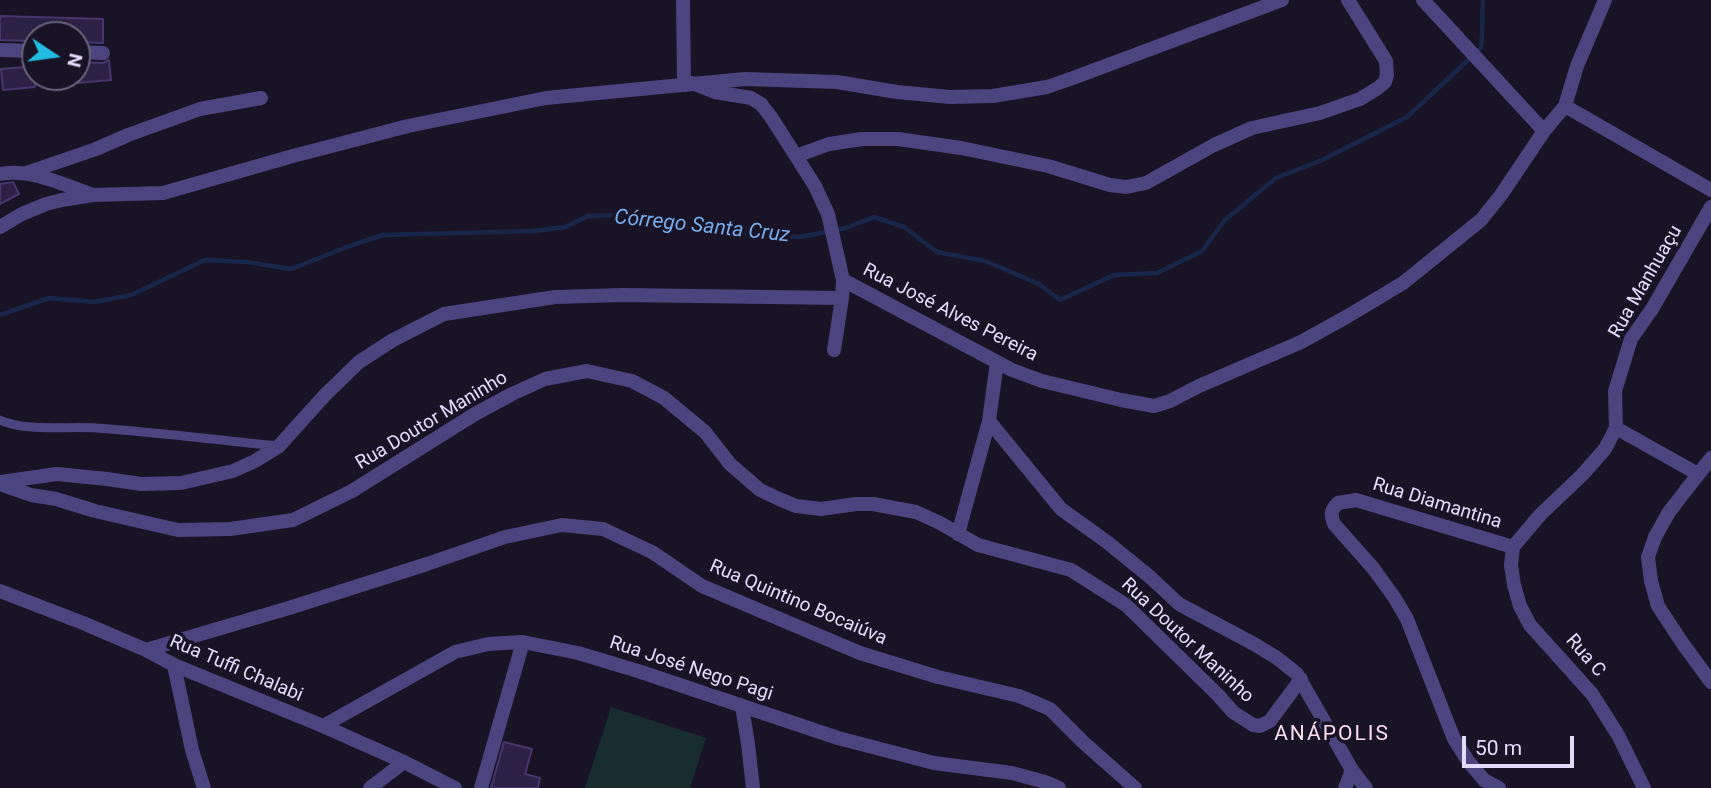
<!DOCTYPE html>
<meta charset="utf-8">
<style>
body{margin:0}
#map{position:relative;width:1711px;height:788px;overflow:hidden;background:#181325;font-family:Roboto,sans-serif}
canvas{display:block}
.north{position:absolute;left:21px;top:21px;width:70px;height:70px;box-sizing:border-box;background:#181325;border:2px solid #69637a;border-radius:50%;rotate:103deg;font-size:19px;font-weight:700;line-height:28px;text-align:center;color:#e2dcfa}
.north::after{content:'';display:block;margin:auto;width:24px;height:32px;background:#21bce1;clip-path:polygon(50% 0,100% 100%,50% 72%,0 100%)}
.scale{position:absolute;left:1462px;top:736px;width:112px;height:32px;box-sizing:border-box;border:4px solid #e2dcfa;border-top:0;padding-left:9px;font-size:21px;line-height:24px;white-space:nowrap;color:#e2dcfa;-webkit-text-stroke:5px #181325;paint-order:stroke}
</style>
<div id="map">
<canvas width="1711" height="788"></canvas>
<div class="north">N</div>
<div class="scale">50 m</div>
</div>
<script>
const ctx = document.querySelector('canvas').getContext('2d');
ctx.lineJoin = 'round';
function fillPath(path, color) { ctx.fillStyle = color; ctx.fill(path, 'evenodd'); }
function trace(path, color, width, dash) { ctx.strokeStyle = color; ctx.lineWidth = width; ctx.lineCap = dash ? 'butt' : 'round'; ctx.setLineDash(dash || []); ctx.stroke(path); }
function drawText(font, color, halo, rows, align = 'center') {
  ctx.font = font + ' Roboto,sans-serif'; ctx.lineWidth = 7; ctx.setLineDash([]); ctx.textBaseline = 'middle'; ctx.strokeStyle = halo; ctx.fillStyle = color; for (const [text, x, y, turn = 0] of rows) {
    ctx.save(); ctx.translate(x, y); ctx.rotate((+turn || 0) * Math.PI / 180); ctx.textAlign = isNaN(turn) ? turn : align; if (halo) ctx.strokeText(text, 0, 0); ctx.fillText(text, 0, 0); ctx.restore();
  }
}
const green = new Path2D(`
 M611 707 706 738 690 788H585Z`);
const stream = new Path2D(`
 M0 315 49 298 95 302 131 295 205 260 247 262 291 269 355 244 383 235 533 231 565 227 588 216 619 215 694 227 759 235 800 237 846 228 874 217 904 227 937 252 985 261 1039 284 1060 300 1114 275 1157 273 1202 251 1225 220 1276 178 1322 160 1407 117 1481 48C1483 32 1482 16 1483 0`);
const building = new Path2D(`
 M0 16 103 19V43L77 42V35H35V41L0 40Z
 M109 60 111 80 77 83V62L103 63Z
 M35 66V87L3 90 1 69Z
 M13 182 19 194 0 204V184Z
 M504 742 532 749 525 774 540 778 538 788H491Z`);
const service = new Path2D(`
 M0 420C27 432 66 426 96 428 156 432 216 440 277 446`);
const minor = new Path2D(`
 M683 0 684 85
 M1423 0 1544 131
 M0 50 35 51
 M77 52 103 53
 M1565 106 1711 190
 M796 156 829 144 862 139H898L961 148 1048 166 1110 185 1126 187 1146 183 1214 145 1252 128 1320 113 1360 99 1378 88 1385 82 1387 75 1386 61 1348 0
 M26 173 96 149 128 135 200 109 261 98
 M0 174C31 168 64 185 93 195
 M843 280 1012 370 1042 381 1121 400 1154 406 1170 401 1199 386 1301 342 1348 316 1403 283 1481 220 1501 195 1544 131 1565 106 1577 66 1605 0
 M834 350 842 298
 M989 421 1061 509 1107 542 1150 577 1179 604 1254 644 1277 658 1297 674 1352 770 1366 788
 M1616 428 1698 474
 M1711 458 1669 512 1655 537 1648 557 1651 581 1658 606 1683 644 1711 682
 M0 482 57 474 107 479 141 484 181 483 233 471 255 461 279 446 325 395 359 362 393 340 444 314 555 297 623 295 842 298 843 280 828 214 815 186 771 117 761 104 751 98 715 92 692 83
 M0 484 31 495 56 499 95 511 178 530 230 529 293 520 352 491 475 414 512 394 545 379 587 371 632 381 664 398 705 432 730 464 760 490 779 499 796 506 821 509 856 504H873L916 512 940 523 978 545 1071 570 1126 605 1218 695 1233 712 1253 725 1260 726 1270 721 1301 679
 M958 534 989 421 997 362
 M1513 547 1540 515 1582 475 1605 449 1616 428 1615 391 1631 339 1652 309 1711 207
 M1513 547 1511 565 1514 585 1520 606 1530 625 1592 694 1618 735 1644 788
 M0 591 83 623 146 650 174 665 323 726 404 762 455 788
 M146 650 289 608 427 564 505 537 562 525 603 529 652 552 702 586 860 653 938 677 1019 696 1050 709 1083 742 1135 788
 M174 665 192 750 204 788
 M742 706 748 744 753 788
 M323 726 455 652 488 644 523 642 578 653 638 671 838 738 934 763 1012 773 1045 782 1059 788
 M370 788 404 762
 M481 788 523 642
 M1345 788 1352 770
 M1499 788 1484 780 1468 761 1454 739 1407 619 1394 597 1373 568 1334 524C1330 514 1331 510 1338 503L1356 500 1513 547`);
const tertiary = new Path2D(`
 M0 227 22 214 46 204 62 200 93 195 163 193 293 156 408 126 546 98 745 79 837 82 897 92 950 97 993 96 1047 87 1073 78 1282 0`);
const streetNames = [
 ["Rua Manhuaçu",1646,282,-60],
 ["Rua José Alves Pereira",950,313,27],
 ["Rua Doutor Maninho",432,421,-31],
 ["Rua Diamantina",1437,504,17],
 ["Rua Quintino Bocaiúva",798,603,23],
 ["Rua Doutor Maninho",1187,641,43],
 ["Rua C",1585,656,49],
 ["Rua Tuffi Chalabi",236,669,23],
 ["Rua José Nego Pagi",691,669,18]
];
const waterNames = [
 ["Córrego Santa Cruz",702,227,6]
];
const neighbourhoodNames = [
 ["ANÁPOLIS",1332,735]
];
fillPath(green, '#172d2e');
trace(stream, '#182749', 4.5);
fillPath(building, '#2b2144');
trace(building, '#46366d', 2);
trace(service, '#4c447e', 9);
trace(minor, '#4c447e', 14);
trace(tertiary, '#4c447e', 14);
drawText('19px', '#e2dcfa', '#181325', streetNames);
drawText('italic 21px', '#77aced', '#181325', waterNames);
ctx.letterSpacing = '2px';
drawText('21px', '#fadeed', '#181325', neighbourhoodNames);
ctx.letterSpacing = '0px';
</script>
